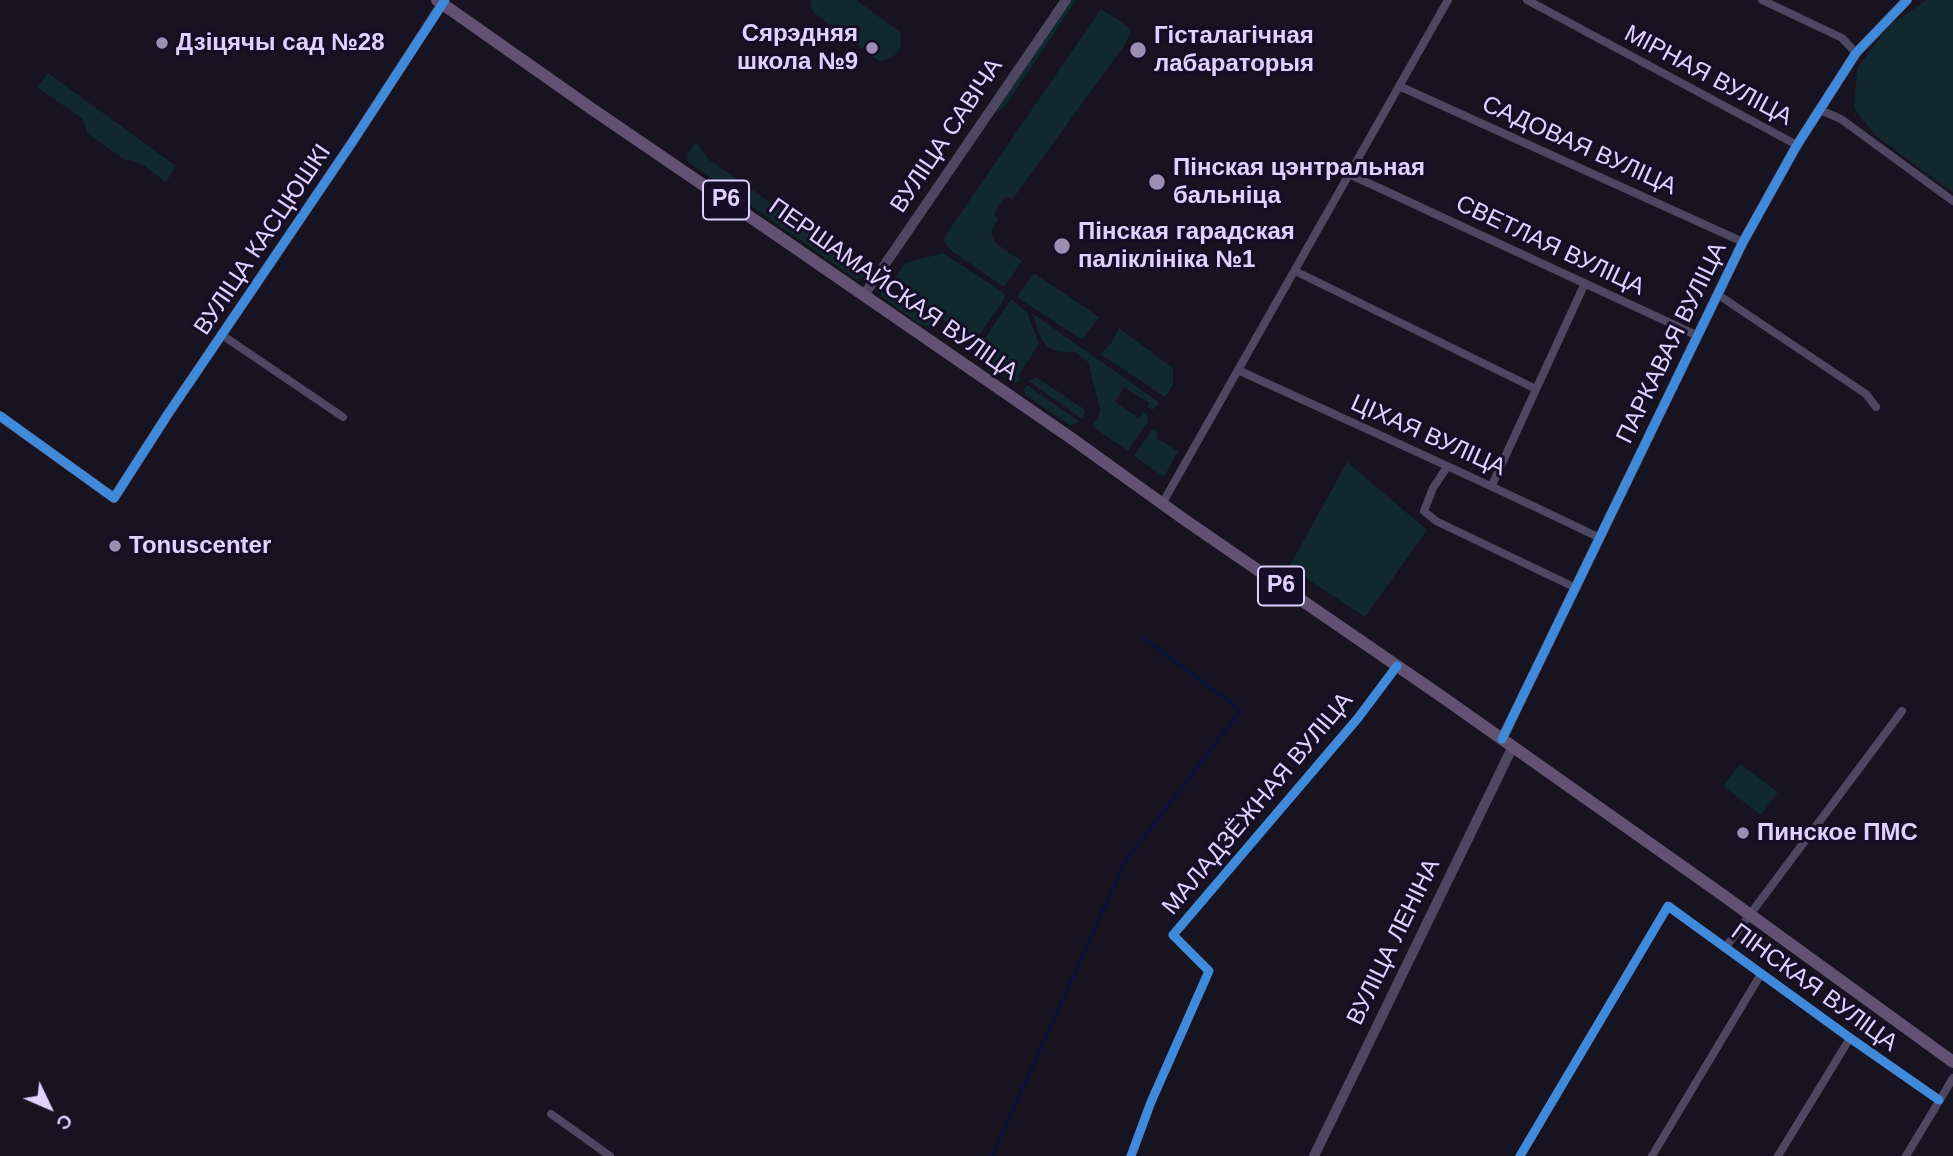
<!DOCTYPE html>
<meta charset="utf-8">
<style>
body{margin:0}
#map{position:relative;width:1953px;height:1156px;overflow:hidden;background:#171320;font-family:Helvetica,sans-serif}
canvas{display:block}
.north{position:absolute;left:14px;top:1072px;width:70px;height:70px;-webkit-text-stroke:5px #160d26;paint-order:stroke;rotate:134deg;font-size:19px;font-weight:700;line-height:28px;text-align:center;color:#e0d2ff}
.north::after{content:'';display:block;margin:auto;width:24px;height:32px;background:#e0d2ff;clip-path:polygon(50% 0,100% 100%,50% 72%,0 100%)}
</style>
<div id="map">
<canvas width="1953" height="1156"></canvas>
<div class="north">С</div>
</div>
<script>
const ctx = document.querySelector('canvas').getContext('2d');
ctx.lineJoin = 'round';
function fillPath(path, color) { ctx.fillStyle = color; ctx.fill(path, 'evenodd'); }
function trace(path, color, width, dash) { ctx.strokeStyle = color; ctx.lineWidth = width; ctx.lineCap = dash ? 'butt' : 'round'; ctx.setLineDash(dash || []); ctx.stroke(path); }
function drawText(font, color, halo, rows, align = 'center') {
  ctx.font = font + ' Helvetica,sans-serif'; ctx.lineWidth = 6; ctx.setLineDash([]); ctx.textBaseline = 'middle'; ctx.strokeStyle = halo; ctx.fillStyle = color; for (const [text, x, y, turn = 0] of rows) {
    ctx.save(); ctx.translate(x, y); ctx.rotate((+turn || 0) * Math.PI / 180); ctx.textAlign = isNaN(turn) ? turn : align; if (halo) ctx.strokeText(text, 0, 0); ctx.fillText(text, 0, 0); ctx.restore();
  }
}
const green = new Path2D(`
 M810 0H856L900 32C905 48 896 60 879 61L814 13 810 5Z
 M1072 0H1076L1006 105 997 113 998 108Z
 M1926 0H1953V193L1875 135 1854 108 1857 68 1889 26Z
 M1101 9 1129 27 1131 32 1126 43 1012 200 1006 196 994 214 999 219C996 223 991 229 992 235 992 244 1015 256 1022 261L1004 287 949 249 944 241 945 236Z
 M48 73 176 166 166 182 143 165 131 160 127 161 88 134 83 119 37 87Z
 M696 142 708 159 852 260 868 275 856 279 688 162C685 154 691 149 696 142Z
 M943 253 1004 293 1005 298 977 338 972 340 897 288 893 281 905 263Z
 M1034 273 1099 317 1082 340 1017 297Z
 M880 283 938 323 933 328 918 323 881 296Z
 M1011 299 1027 312 1039 344 1017 377 1021 380 1015 383 975 358 976 352Z
 M1032 313 1160 403 1152 410 1147 407 1149 403 1124 387 1115 402 1139 418 1143 412 1147 415 1148 421 1128 451 1092 426 1098 417 1100 409 1088 362 1075 352C1042 354 1042 341 1032 313Z
 M1119 328 1173 368V385L1165 397 1100 354 1112 342Z
 M1036 377 1084 409 1085 413 1082 419 1029 381Z
 M1027 385 1080 422 1070 425 1025 395 1024 389Z
 M1155 429 1158 433 1156 438 1178 451 1164 477 1134 456 1151 431Z
 M1347 462 1427 530 1365 617 1289 567Z
 M1740 764 1778 792 1761 815 1723 786Z`);
const stream = new Path2D(`
 M992 1156 1125 862 1238 714V710L1233 704 1143 638`);
const minor = new Path2D(`
 M1527 0 1797 145
 M1762 0 1842 38 1856 53
 M1399 86 1743 242
 M1820 110 1841 119 1953 201
 M1349 174 1696 335
 M1295 271 1536 389
 M1717 294 1866 394 1876 407
 M222 335 343 417
 M1238 370C1359 426 1481 480 1600 538
 M1447 467 1433 488 1424 511 1436 521 1576 588
 M1492 485 1585 283
 M1162 504 1448 0
 M1725 948 1902 711
 M551 1114 610 1156
 M1131 1156 1151 1102 1209 971 1173 935 1358 718 1397 666
 M1520 1156 1668 906 1850 1038 1939 1100
 M1652 1156 1761 974
 M1778 1156 1850 1038
 M1906 1156 1953 1078`);
const tertiary = new Path2D(`
 M864 295 1066 0
 M0 416 114 498 168 414 353 141 442 4
 M1502 739 1743 242 1797 145 1856 53 1907 0
 M1314 1156 1513 746`);
const primary = new Path2D(`
 M437 0 592 109 778 236 1071 438 1185 520 1441 696 1720 893 1953 1062`);
const cycleway = new Path2D(`
 M0 416 114 498 168 414 353 141 445 0
 M1502 739 1743 242 1797 145 1856 53 1907 0
 M1131 1156 1151 1102 1209 971 1173 935 1358 718 1397 666
 M1520 1156 1668 906 1850 1038 1939 1100`);
const markers = [
 [162,43,7,"#9a8fb1"],
 [872,48,7,"#9a8fb1"],
 [1138,50,9,"#9a8fb1"],
 [1157,182,9,"#9a8fb1"],
 [1062,246,9,"#9a8fb1"],
 [115,546,7,"#9a8fb1"],
 [1743,833,7,"#9a8fb1"]
];
const shields = [
 [726,200,46],
 [1281,586,46]
];
const shieldNames = [
 ["Р6",726,200],
 ["Р6",1281,586]
];
const poiNames = [
 ["Сярэдняя",858,34,"right"],
 ["школа №9",858,62,"right"],
 ["Гісталагічная",1154,36],
 ["лабараторыя",1154,64],
 ["Дзіцячы сад №28",176,43],
 ["Пінская цэнтральная",1173,168],
 ["бальніца",1173,196],
 ["Пінская гарадская",1078,232],
 ["паліклініка №1",1078,260],
 ["Tonuscenter",129,546],
 ["Пинское ПМС",1757,833]
];
const streetNames = [
 ["МІРНАЯ ВУЛІЦА",1708,76,28],
 ["ВУЛІЦА САВІЧА",947,136,-56],
 ["САДОВАЯ ВУЛІЦА",1579,146,24],
 ["ВУЛІЦА КАСЦЮШКІ",263,240,-56],
 ["СВЕТЛАЯ ВУЛІЦА",1550,246,25],
 ["ПЕРШАМАЙСКАЯ ВУЛІЦА",893,290,35],
 ["ПАРКАВАЯ ВУЛІЦА",1672,343,-64],
 ["ЦІХАЯ ВУЛІЦА",1428,436,24],
 ["МАЛАДЗЁЖНАЯ ВУЛІЦА",1258,804,-50],
 ["ВУЛІЦА ЛЕНІНА",1394,942,-64],
 ["ПІНСКАЯ ВУЛІЦА",1814,988,36]
];
fillPath(green, '#11282e');
trace(stream, '#081142', 2.5);
trace(minor, '#4d4761', 8);
trace(tertiary, '#4d4761', 10);
trace(primary, '#635172', 12);
trace(cycleway, '#408adc', 9);
for (const [x, y, r, color] of markers) { const dot = new Path2D(); dot.arc(x, y, r, 0, 2 * Math.PI); ctx.fillStyle = color; ctx.fill(dot); trace(dot, '#160d26', 2.5); }
for (const [x, y, w] of shields) { const box = new Path2D(); box.roundRect(x - w / 2, y - 19.5, w, 39, 5); ctx.fillStyle = '#160d26'; ctx.fill(box); trace(box, '#e0d2ff', 2); }
drawText('bold 23px', '#e0d2ff', null, shieldNames);
drawText('bold 24px', '#e0d2ff', '#160d26', poiNames, 'left');
drawText('24px', '#e0d2ff', '#160d26', streetNames);
</script>
